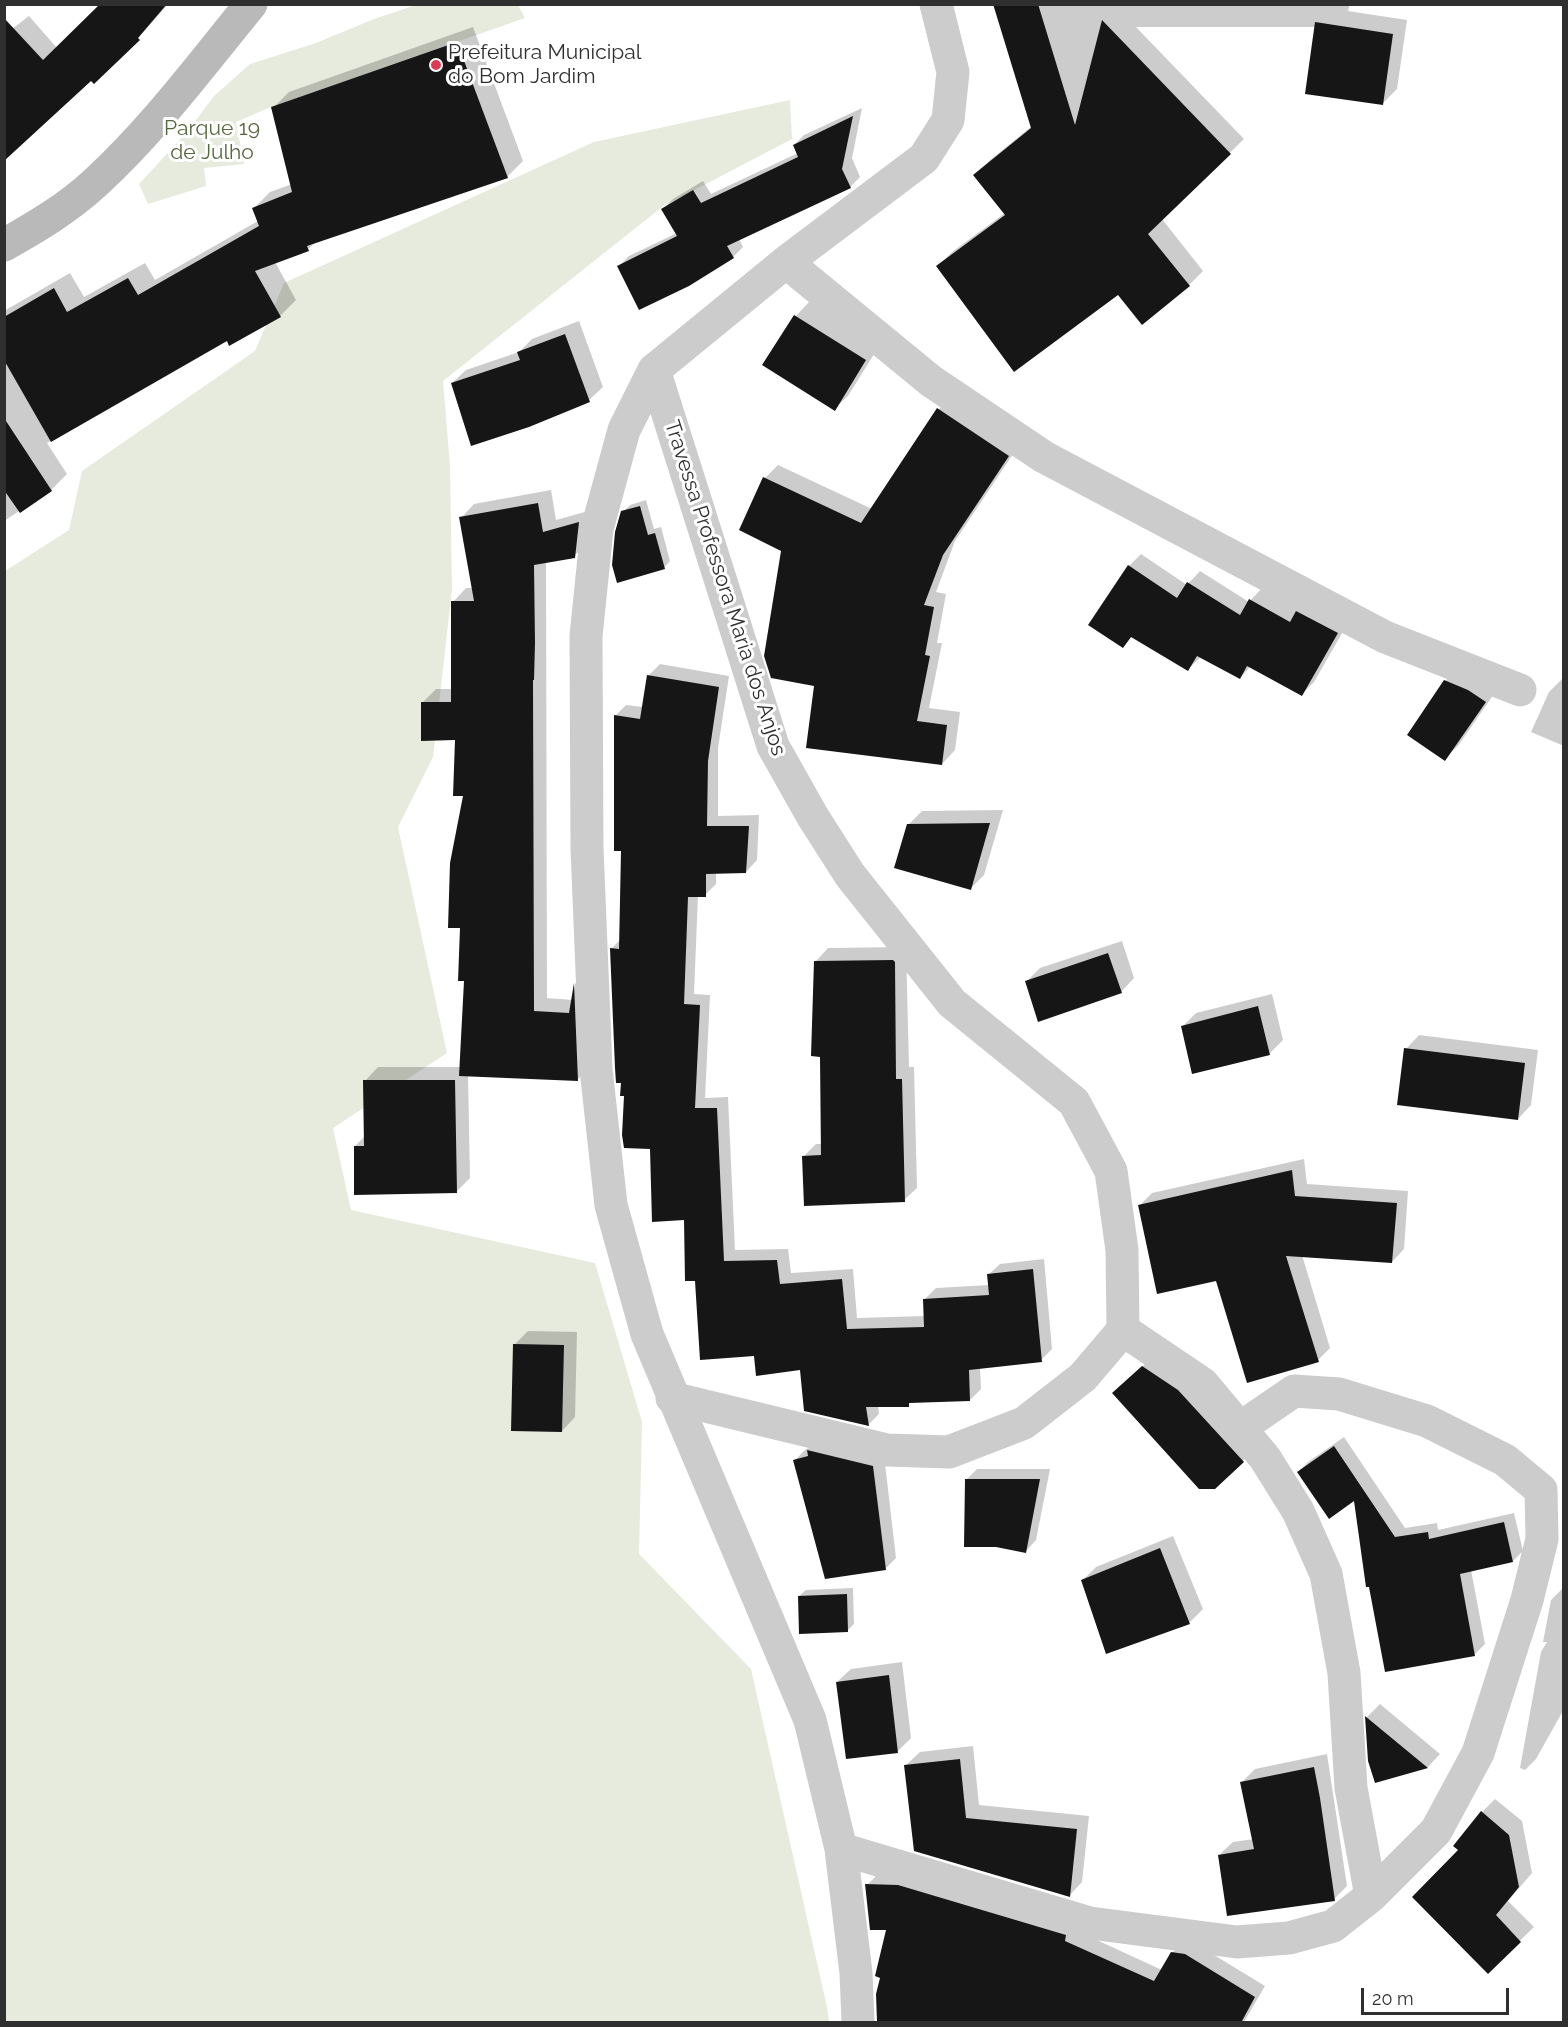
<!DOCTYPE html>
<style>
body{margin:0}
#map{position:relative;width:1568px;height:2027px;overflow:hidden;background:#fff;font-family:Raleway,sans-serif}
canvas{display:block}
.frame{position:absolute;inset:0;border:6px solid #2f2f2f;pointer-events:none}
.scale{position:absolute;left:1361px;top:1988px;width:148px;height:27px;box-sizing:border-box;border:3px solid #2f2f2f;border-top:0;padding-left:8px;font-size:18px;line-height:21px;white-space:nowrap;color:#2f2f2f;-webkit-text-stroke:4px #fff;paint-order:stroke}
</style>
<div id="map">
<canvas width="1568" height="2027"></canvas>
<div class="frame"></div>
<div class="scale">20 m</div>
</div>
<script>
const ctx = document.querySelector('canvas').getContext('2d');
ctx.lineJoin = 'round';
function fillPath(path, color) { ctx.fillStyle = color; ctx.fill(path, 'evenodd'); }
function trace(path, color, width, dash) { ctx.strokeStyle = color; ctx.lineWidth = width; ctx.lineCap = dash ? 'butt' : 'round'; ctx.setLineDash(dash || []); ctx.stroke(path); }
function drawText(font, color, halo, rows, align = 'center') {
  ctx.font = font + ' Raleway,sans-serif'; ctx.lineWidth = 6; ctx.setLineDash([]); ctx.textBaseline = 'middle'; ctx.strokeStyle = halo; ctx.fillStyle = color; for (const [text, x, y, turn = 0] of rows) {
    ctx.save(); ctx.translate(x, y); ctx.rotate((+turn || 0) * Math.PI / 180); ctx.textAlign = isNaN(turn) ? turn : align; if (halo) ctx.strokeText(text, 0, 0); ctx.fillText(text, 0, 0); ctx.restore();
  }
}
const green = new Path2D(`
 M416 5H518L525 18 271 107 236 122 244 164 204 168 206 186 148 204 139 184 187 132 214 96 250 64 316 43 374 19Z
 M790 100 792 139 662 207 443 381 450 466 452 589 433 757 398 827 447 1053 333 1128 351 1210 595 1263 642 1422 639 1554 751 1669 827 2007 829 2022H5V571L69 530 82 471 255 351 284 283 594 142Z`);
const shadow = new Path2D(`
 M101 4H168L133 44 91 79 18 147 4 35 29 16 57 48Z
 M994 4H1350L1348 11 1407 20 1397 89 1382 104 1316 27H1136L1244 139 1162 219 1203 271 1189 285 1118 293 938 266 952 252 1005 213 975 175 989 161 1032 126Z
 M473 27 523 161 507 177 317 241 308 249 275 262 296 300 280 316 227 339 47 443 67 474 51 490 4 521V311L70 273 84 297 145 263 155 280 258 221 254 208 270 192 292 184 273 108 289 92Z
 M862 108 852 158 860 177 850 187 739 239 743 247 733 257 688 285 619 266 629 256 677 233 663 209 673 199 703 181 711 194 798 153 794 145 804 135Z
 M809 302 879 346 848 396 834 409 764 365 796 316Z
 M579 321 603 387 589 400 452 383 466 370 519 352 532 339Z
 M952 396 1021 442 955 541 936 592 946 594 937 643H942L929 708 960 712 955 750 942 764 816 685 783 550 741 530 765 478 778 465 872 509 939 409Z
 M551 490 556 520 592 510 588 543 574 556 546 561 547 998 573 1000 575 984 587 972 591 1066 578 1079 468 1075 470 1178 456 1192 355 1146 365 1136V1081L378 1067H461L466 979 465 795 456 738 422 703 436 689H452L453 602 466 588H474L461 518 474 504Z
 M646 500 654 529 661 527 670 561 664 568 623 512 630 505Z
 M1141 554 1187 585 1200 571 1249 602 1262 588 1349 621 1314 682 1302 694 1251 666 1240 678 1201 657 1188 669 1133 636 1122 646 1129 566Z
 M660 664 729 676 718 748V816L759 815 757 860 746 872H716V884L705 895H698L694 994 710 995 705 1098 728 1097 735 1250 788 1249 791 1273 853 1269 857 1318 925 1316V1299L936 1288 989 1285 988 1275 1000 1264 1044 1259 1052 1349 1041 1360 980 1367 981 1389 970 1400 911 1402 908 1405H878L879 1414 868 1425 802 1368 755 1354 697 1279 686 1219 626 1094 622 1081 611 949 621 939 622 849 615 716 626 705 643 707 649 675Z
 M1459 668 1498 688 1458 746 1444 759 1445 681Z
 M1562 679H1564V746L1531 732 1549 692Z
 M1003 810 984 875 971 888 908 825 922 811Z
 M1122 941 1134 978 1121 992 1026 982 1040 968Z
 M906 947 909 1067H914L917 1188 904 1200 803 1157 816 1144H822V1055L816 961 828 948Z
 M1272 994 1283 1040 1269 1054 1182 1027 1196 1013Z
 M1419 1035 1538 1050 1531 1105 1518 1119 1406 1049Z
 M1304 1159 1307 1184 1408 1191 1404 1249 1392 1262 1302 1255 1330 1348 1318 1360 1217 1279 1139 1206 1152 1193Z
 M528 1331 577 1332 575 1417 562 1431 515 1344Z
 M1157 1353 1256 1447 1243 1461 1128 1380Z
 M1344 1437 1405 1528 1437 1523 1438 1530 1514 1513 1523 1551 1513 1561 1471 1570 1485 1644 1475 1654 1386 1670 1356 1499 1298 1472 1308 1462Z
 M812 1447 884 1455 896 1558 885 1569 795 1460 806 1449Z
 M977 1469H1050L1036 1540 1026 1551 966 1480Z
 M1173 1536 1203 1609 1190 1622 1107 1652 1083 1580 1096 1567Z
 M853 1588 854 1624 848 1630 799 1596 806 1590Z
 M1562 1589 1564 1709 1536 1759 1525 1770 1520 1768 1541 1652 1547 1642H1543L1551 1600Z
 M902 1662 911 1738 898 1751 837 1682 851 1669Z
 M1380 1704 1440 1754 1428 1767 1376 1781 1370 1761 1367 1717Z
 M973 1746 979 1805 1089 1816 1082 1882 1069 1896 916 1850 906 1765 920 1752Z
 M1327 1754 1347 1886 1334 1899 1219 1855 1233 1842 1254 1839 1242 1782 1255 1769Z
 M1495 1799 1522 1821 1532 1873 1508 1901 1534 1927 1488 1972 1482 1812Z
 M877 1875 1075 1930 1162 1970 1172 1953 1183 1943 1196 1944 1265 1986 1244 2022H878L877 1994 882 1978 888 1929 867 1885Z`);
const building = new Path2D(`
 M100 4H167L138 38 140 40 94 84 91 81 4 161V18L43 60Z
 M993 4H1038L1075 125 1102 20 1231 154 1148 234 1190 286 1142 325 1118 295 1014 372 936 266 1005 215 973 175 1031 128Z
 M1315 22 1393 34 1383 105 1305 94Z
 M457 42 508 178 307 246 309 251 255 271 281 317 229 346 227 341 51 442 4 360V317L54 288 67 312 128 278 138 295 259 226 252 208 292 192 271 107Z
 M853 116 842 169 851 188 727 246 734 258 689 286 639 310 617 266 677 236 661 209 693 190 701 203 798 157 793 145Z
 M794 315 866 360 835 411 762 365Z
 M565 334 590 402 529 427 471 446 451 383 520 360 517 352Z
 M937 408 1009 456 943 555 924 605 934 607 925 655 930 656 917 721 947 725 942 765 806 748 814 686 771 678 764 656 781 551 739 530 763 477 861 523Z
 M4 418 52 491 20 513 4 490Z
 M538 503 543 532 579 522 575 558 534 565 535 643 534 680H533L534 1011 569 1013 574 983 578 1081 459 1076 464 981H458L460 928H448L450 863 463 796H453L455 740 421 741V702H451V601H474L459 517Z
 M640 506 648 535 655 533 665 569 617 583 612 565 615 532 621 511Z
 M1128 565 1177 598 1187 582 1240 615 1249 599 1290 622 1296 611 1338 633 1302 696 1247 666 1240 679 1197 656 1188 671 1131 637 1123 648 1088 625Z
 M647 675 719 687 708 761 707 826H749L746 873 706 874V897H688L684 1004 700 1005 695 1108H717L724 1261 777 1260 780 1284 842 1279 847 1329 924 1327 923 1299 989 1295 987 1274 1033 1269 1042 1362 969 1370 970 1401 909 1403V1407H866L869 1426 804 1411 800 1370 756 1376 754 1356 700 1360 695 1281H685L684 1220 652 1222 650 1149 624 1148 622 1135 624 1096H620L621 1083H616L615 1068 610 948 619 949 621 851H614V715L640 719Z
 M1444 680 1468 690 1486 702 1445 761 1407 735Z
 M990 823 971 890 894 868 907 824Z
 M1108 953 1122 993 1038 1022 1025 981Z
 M893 960 895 962 896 1079H902L905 1202 804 1206 802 1156 821 1155 820 1057 811 1056 814 961Z
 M1258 1006 1270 1055 1192 1074 1181 1026Z
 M1404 1048 1525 1063 1518 1120 1397 1105Z
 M363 1080H455L457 1193 354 1195V1146H364Z
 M1292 1170 1295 1196 1397 1203 1392 1263 1286 1256 1319 1362 1247 1383 1216 1281 1157 1294 1138 1205Z
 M513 1344 564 1345 562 1432 511 1431Z
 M1142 1366 1178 1390 1244 1462 1215 1489H1199L1112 1393Z
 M1334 1446 1395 1537 1428 1532 1429 1539 1504 1522 1513 1562 1460 1574 1475 1656 1385 1672 1369 1587H1366L1354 1501 1329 1519 1297 1472Z
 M807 1450 873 1466 886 1570 825 1579 793 1460 808 1456Z
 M965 1479H1040L1026 1553 996 1547H964Z
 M1160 1548 1190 1624 1106 1654 1081 1580Z
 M847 1594 848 1632 799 1634 798 1596Z
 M889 1675 898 1753 846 1759 836 1682Z
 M1365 1716 1428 1768 1375 1783 1368 1761Z
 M960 1759 966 1818 1077 1829 1070 1897 914 1851 904 1765Z
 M1314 1767 1320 1798 1335 1901 1227 1916 1218 1855 1254 1849 1240 1782Z
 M1481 1811 1509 1835 1519 1887 1496 1915 1521 1942 1488 1974 1412 1897 1458 1850 1453 1846Z
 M865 1884 898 1885 1066 1935 1065 1941 1154 1981 1171 1952 1185 1954 1255 1997 1242 2021 1245 2022H877L876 1994 880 1978 875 1976 886 1930H870Z`);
const minor = new Path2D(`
 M786 262 931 381 1044 457 1385 637 1520 690
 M654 370 773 746 813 817 850 875 952 1003 1074 1102 1111 1171 1122 1250 1123 1330 1203 1384 1265 1458 1298 1511 1326 1574 1344 1673 1351 1788 1371 1896
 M672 1398 887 1450 949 1452 1024 1423 1083 1377 1123 1330
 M841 1849 1090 1923 1237 1942 1289 1938 1333 1926 1371 1896 1436 1831 1478 1753 1527 1600 1542 1539 1541 1490 1505 1460 1427 1421 1339 1394 1294 1391 1240 1428
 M858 2022 856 1973 841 1849 810 1720 647 1334 611 1205 596 1069 587 848 586 636 597 529 624 430 654 370 786 262 924 158 948 120 953 72 936 4`);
const secondary = new Path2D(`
 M4 245C36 227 68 208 95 183 153 130 201 65 251 4`);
const markers = [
 [436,65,6,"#db3b55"]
];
const poiNames = [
 ["Prefeitura Municipal",448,53],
 ["do Bom Jardim",448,77]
];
const parkNames = [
 ["Parque 19",212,129],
 ["de Julho",212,153]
];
const streetNames = [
 ["Travessa Professora Maria dos Anjos",725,588,72]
];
fillPath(green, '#e6ebdd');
fillPath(shadow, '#0003');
fillPath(building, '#161616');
trace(minor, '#ccc', 33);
trace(secondary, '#b9b9b9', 33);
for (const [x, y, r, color] of markers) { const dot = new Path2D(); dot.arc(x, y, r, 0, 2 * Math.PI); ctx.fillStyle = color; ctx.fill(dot); trace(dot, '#fff', 2); }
drawText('21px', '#2f2f2f', '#fff', poiNames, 'left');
drawText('21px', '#56683e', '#fff', parkNames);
drawText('21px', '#2f2f2f', '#fff', streetNames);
</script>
